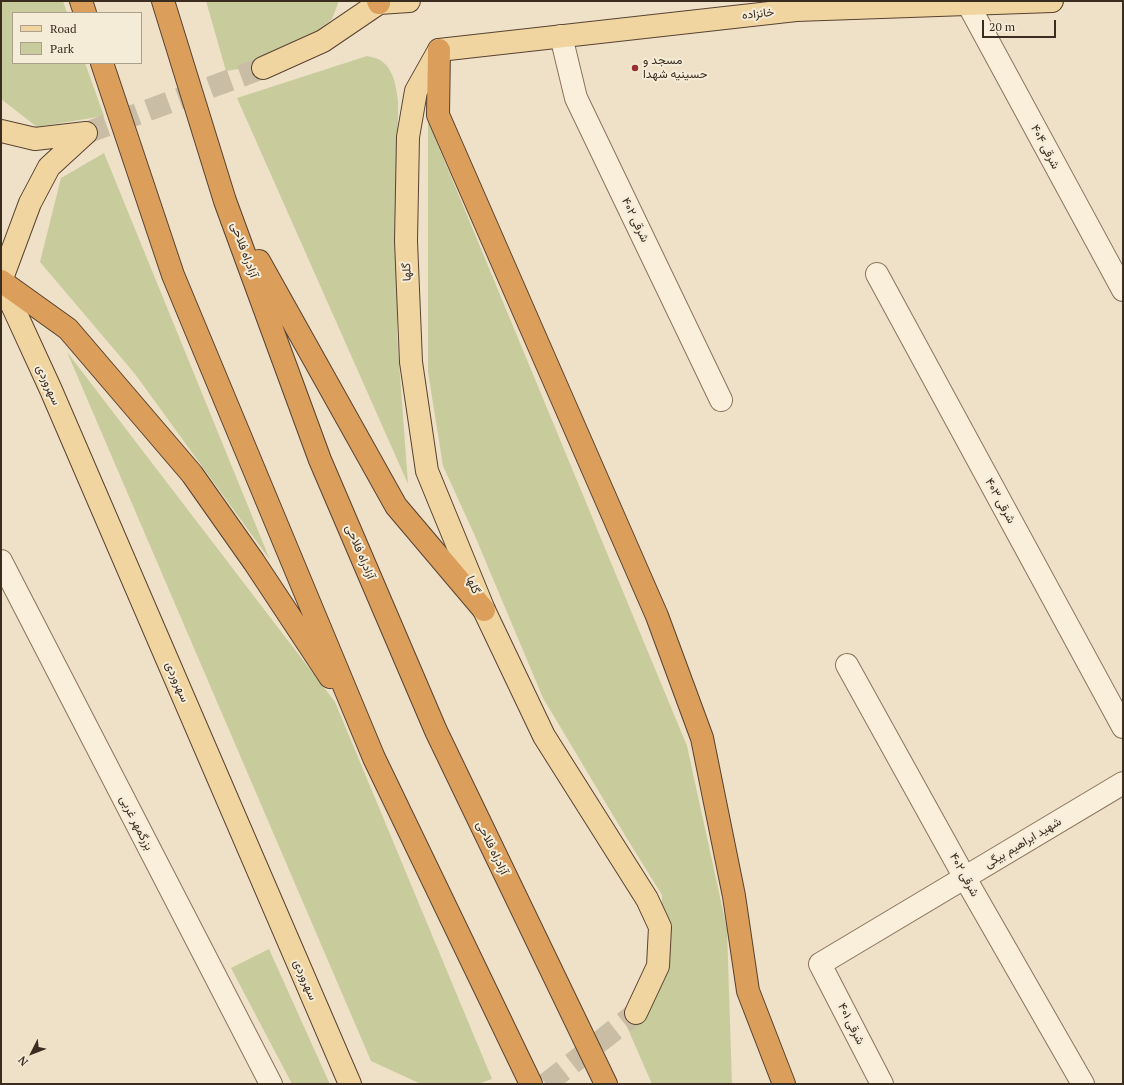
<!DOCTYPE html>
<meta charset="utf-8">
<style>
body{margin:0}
#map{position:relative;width:1124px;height:1085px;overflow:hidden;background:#eee1c8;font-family:"PT Serif",serif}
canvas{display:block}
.frame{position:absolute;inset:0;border:2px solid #3b2c20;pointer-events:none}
.legend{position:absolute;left:12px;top:12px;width:130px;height:52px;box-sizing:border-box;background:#f5ecd7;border:1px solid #ab9f8e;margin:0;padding:5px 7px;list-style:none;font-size:12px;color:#3b2c20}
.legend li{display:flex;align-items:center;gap:8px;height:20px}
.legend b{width:20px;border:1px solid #ab9f8e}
.north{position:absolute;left:12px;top:1033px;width:40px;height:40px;-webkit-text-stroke:3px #f5ecd7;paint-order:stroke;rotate:228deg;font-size:11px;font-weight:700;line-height:16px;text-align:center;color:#3b2c20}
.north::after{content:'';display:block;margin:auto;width:14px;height:18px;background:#3b2c20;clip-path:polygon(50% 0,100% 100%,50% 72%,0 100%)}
.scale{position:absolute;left:982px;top:20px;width:74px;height:18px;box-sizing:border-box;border:2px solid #3b2c20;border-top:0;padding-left:5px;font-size:12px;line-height:14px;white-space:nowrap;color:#3b2c20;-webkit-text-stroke:3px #f5ecd7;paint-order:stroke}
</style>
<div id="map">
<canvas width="1124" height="1085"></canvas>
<div class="frame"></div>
<ul class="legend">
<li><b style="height:5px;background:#f0d5a1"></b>Road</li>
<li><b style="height:11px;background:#c8cc9c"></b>Park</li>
</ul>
<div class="north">N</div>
<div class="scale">20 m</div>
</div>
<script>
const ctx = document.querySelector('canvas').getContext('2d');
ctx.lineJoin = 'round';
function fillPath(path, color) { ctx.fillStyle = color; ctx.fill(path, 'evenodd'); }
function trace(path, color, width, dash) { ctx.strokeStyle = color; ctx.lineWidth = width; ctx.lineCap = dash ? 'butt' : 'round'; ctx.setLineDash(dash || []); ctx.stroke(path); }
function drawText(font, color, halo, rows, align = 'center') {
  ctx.font = font + ' "PT Serif",Vazirmatn,serif'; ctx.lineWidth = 4; ctx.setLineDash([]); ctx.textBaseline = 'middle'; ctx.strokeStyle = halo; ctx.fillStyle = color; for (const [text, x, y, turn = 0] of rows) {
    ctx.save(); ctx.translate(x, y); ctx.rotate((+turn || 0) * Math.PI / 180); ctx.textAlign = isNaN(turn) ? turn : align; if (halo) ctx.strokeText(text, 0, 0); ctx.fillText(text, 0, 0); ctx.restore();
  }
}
const green = new Path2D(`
 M1 1H63L67 13H13V63H85L104 116 37 127 1 99Z
 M206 1H339L332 19 310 38 265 65 226 71Z
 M367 56C371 57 377 58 380 60 394 69 396 86 398 101L397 334 408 484 237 98Z
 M428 121 687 746 727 929 732 1084H652L627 1027 657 977 663 959 662 895 626 837 543 698 475 536 443 466 428 372Z
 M104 153 270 560 135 374 40 262 61 178Z
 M67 352 335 702 492 1079 478 1084H421L371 1061Z
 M269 949 328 1080 330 1084H292L231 968Z`);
const majorTunnel = new Path2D(`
 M86 133 263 68
 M546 1084 636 1013`);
const minor = new Path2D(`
 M968 4 1123 290
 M561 36 576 98 721 400
 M877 274 1123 727
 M1 561 271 1084
 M847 665 965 878 1083 1084
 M882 1084 820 964 1123 783`);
const major = new Path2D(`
 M263 68 323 41 379 3 409 1
 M1 131 35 139 86 133
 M1 281 51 390 350 1084
 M1 281 30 203 49 167 86 133
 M636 1013 658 966 660 927 647 899 544 736 484 610 427 471 411 362 406 241 408 137 416 91 439 50 796 10 1052 1`);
const highway = new Path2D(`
 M81 1 85 13
 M163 1 225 201 320 460 436 731 606 1084
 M378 1 379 3
 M439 50 438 115 657 616 702 738 734 896 748 991 784 1084
 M102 63 173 275 374 758 531 1084
 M259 261 396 506 484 610
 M1 281 68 329 192 474 254 562 330 677`);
const markers = [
 [635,68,4,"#982e32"]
];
const streetNames = [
 ["خانزاده",758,14,-6],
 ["۴۰۴ شرقی",1045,147,62],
 ["۴۰۲ شرقی",635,220,64],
 ["آزادراه فلاحی",244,250,70],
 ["گلها",407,272,-92],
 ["سهروردی",48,385,66],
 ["۴۰۳ شرقی",1000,501,61],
 ["آزادراه فلاحی",360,552,67],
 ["گلها",473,585,68],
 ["سهروردی",177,682,67],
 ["بزرگمهر غربی",136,823,63],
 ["شهید ابراهیم بیگی",1023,843,-31],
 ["آزادراه فلاحی",492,848,64],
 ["۴۰۲ شرقی",964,875,61],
 ["سهروردی",305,980,67],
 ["۴۰۱ شرقی",851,1024,63]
];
const poiNames = [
 ["مسجد و",643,61],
 ["حسینیه شهدا",643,75]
];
fillPath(green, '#c8cc9c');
trace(majorTunnel, '#cabda6', 22, [22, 11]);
trace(minor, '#8a735d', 24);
trace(major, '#584231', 24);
trace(highway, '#584231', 24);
trace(minor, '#f9efdb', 22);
trace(major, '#f0d5a1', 22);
trace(highway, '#db9f5b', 22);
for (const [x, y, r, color] of markers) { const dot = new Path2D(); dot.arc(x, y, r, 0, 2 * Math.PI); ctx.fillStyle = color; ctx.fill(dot); trace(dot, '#f5ecd7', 1.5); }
drawText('12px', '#3b2c20', '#f5ecd7', streetNames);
drawText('12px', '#3b2c20', '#f5ecd7', poiNames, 'left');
</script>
